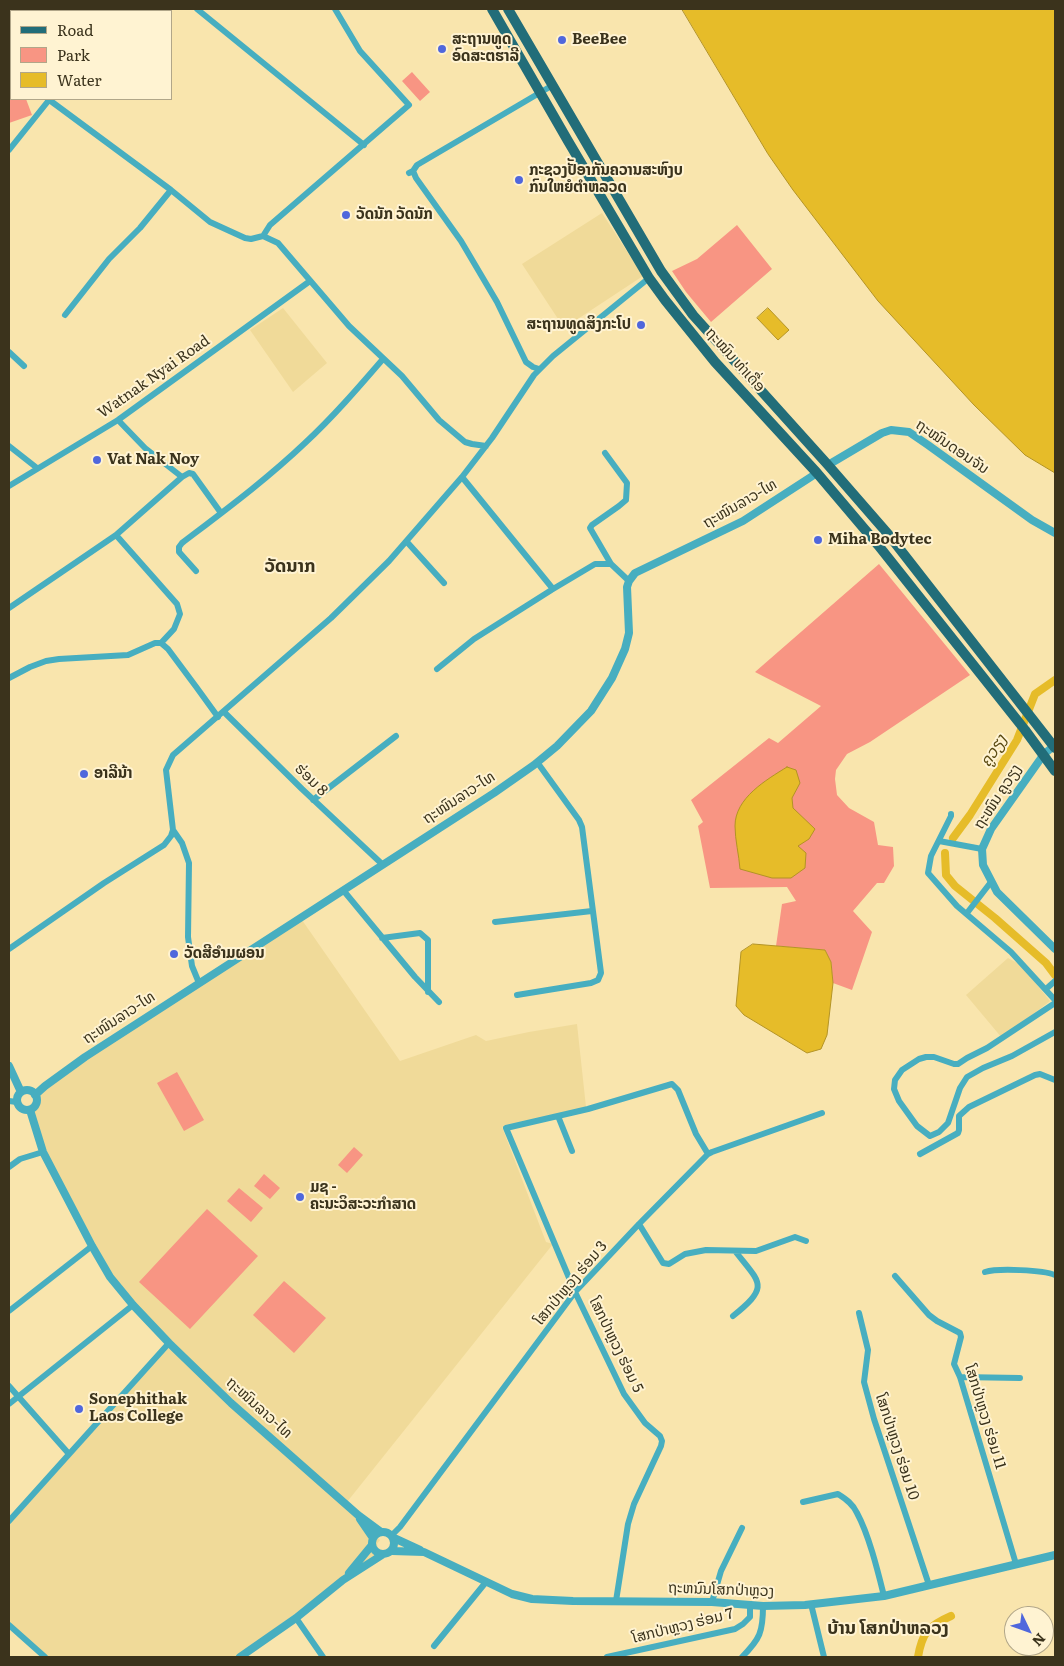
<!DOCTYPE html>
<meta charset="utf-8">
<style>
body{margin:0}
#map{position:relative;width:1064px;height:1666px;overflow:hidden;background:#f9e5ad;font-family:Literata,serif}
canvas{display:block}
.frame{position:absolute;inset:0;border:10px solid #3b331c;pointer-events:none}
.legend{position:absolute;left:10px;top:10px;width:162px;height:90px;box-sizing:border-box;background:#fff3d2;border:1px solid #b1a689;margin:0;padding:6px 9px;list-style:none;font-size:15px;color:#3b331c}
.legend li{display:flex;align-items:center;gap:10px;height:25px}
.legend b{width:25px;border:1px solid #b1a689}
.north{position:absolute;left:1004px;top:1606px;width:50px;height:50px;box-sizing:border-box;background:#fff3d2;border:1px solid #b1a689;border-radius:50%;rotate:132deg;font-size:14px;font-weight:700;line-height:20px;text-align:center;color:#3b331c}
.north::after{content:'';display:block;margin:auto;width:18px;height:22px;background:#5067dc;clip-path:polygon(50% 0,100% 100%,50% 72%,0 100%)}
</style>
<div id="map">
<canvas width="1064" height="1666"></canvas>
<div class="frame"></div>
<ul class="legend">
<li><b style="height:6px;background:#226d79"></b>Road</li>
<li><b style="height:14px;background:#f89583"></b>Park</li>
<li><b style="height:14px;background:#e6bc29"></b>Water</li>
</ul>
<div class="north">N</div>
</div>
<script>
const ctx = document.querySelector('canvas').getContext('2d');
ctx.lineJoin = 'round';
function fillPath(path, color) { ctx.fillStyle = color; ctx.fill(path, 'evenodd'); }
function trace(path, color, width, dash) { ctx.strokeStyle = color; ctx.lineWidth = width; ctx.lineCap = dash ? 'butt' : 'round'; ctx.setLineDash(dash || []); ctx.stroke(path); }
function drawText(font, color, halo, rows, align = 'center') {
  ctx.font = font + ' Literata,"Noto Sans Lao",serif'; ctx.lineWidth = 4; ctx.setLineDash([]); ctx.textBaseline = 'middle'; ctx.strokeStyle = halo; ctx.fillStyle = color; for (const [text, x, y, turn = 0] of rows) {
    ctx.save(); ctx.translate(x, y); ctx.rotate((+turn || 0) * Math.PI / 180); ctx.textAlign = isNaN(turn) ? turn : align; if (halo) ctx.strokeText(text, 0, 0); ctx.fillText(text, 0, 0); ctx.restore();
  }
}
const built = new Path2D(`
 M602 213 643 276 564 328 522 264Z
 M283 308 327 363 293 392 250 330Z
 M302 920 400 1061 476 1035 486 1041 529 1032 577 1024 586 1107 502 1127 546 1242 553 1244 347 1502 232 1400 188 1358 136 1304 112 1275 46 1152 33 1111 39 1103V1096L78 1064Z
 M1008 958 1021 965 1050 1001 1002 1038 966 995Z
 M169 1347 346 1507 380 1540 377 1544 379 1552 236 1657H47L9 1623V1525Z`);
const green = new Path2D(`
 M9 50 11 57V99H26L32 115 9 123Z
 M412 72 430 92 420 101 402 81Z
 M737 225 772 269 711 322 686 292 672 271 697 259Z
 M879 564 970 675 870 742 847 754 836 770 835 779 837 795 849 808 874 822 878 845 893 847 894 866 884 883H877L853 911 872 932 852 990 833 983 831 962 825 950 776 946 782 904 796 901 787 887 710 888 698 826 703 822 691 800 769 738 778 743 821 706 755 672Z
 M177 1072 204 1120 184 1131 157 1083Z
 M354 1147 363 1155 347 1173 338 1165Z
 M264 1174 280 1188 270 1199 254 1186Z
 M239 1188 263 1208 251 1222 227 1201Z
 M207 1209 258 1256 190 1329 139 1282Z
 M284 1281 326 1318 294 1353 253 1315Z`);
const water = new Path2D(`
 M682 9H1055V473L1025 455 974 405 878 301 793 190 768 154Z
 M768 308 789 330 778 340 757 318Z
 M787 767 796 770 800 783 792 798 793 808 815 829 809 839 798 846 806 853 805 868 791 878H772L740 869C739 855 735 840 735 826 735 798 766 780 787 767Z
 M753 944 825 950 831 962 833 983 827 1035 821 1049 807 1053 744 1015 736 1006 741 952Z`);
const canal = new Path2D(`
 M953 838 970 815 1017 740 1035 694 1055 680
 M945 853 946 875 955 886 995 918 1046 963 1055 975
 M918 1657C922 1633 928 1626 951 1616`);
const minor = new Path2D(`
 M14 9V11
 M197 9 364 145
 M48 11 52 9
 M48 99 171 190 210 222 245 238 251 239 263 236 278 243 349 326 402 376 439 420 465 442 472 444 486 446
 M9 150 49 100
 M413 171 416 178 461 241 497 302 526 362 533 367 539 369
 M409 173 413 171 417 165 553 85
 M263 236 270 225 409 105 360 51 335 9
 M65 315 109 259 140 228 171 190
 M9 352 24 366
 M118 420 145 448 182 477
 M9 446 37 468
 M605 453 627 483 626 500 619 506 592 525 590 528 611 564 629 581
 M462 477 553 589
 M9 486 118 420 310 281
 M407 542 444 583
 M196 571 179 552V547L182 543C224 511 266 480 305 443 333 417 358 388 383 359
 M9 608 116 535 182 477 189 473 193 474 221 513
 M161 643 168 649 197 688 218 717
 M437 669 474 639 553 589 595 564H611
 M9 678 30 667 46 661 59 659 128 655 155 643H161L174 629 180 614 177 604 116 535
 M224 712 302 789 382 864
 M313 800 396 736
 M951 814V816L931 856 928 873 957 906 1011 952 1055 1000
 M173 830 182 843 189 863 188 937 192 966 199 983
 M939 841 982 849
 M343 890 415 977 439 1002
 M967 913 991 882
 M495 922 592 911
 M382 938 420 933 428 940V992
 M9 949 104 883 164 845 171 836 173 830 166 770 173 755 331 618 389 561 462 477 492 438 534 375 553 356 649 278
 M1046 989 1055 981
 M517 995 591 983 598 980 601 973 582 827 579 820 537 762
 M1055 1003 987 1048 967 1058 958 1064H954L934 1057H926L919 1059 902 1070 895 1080 894 1089 899 1101 917 1126 930 1136 939 1132 948 1123 960 1088 967 1077 983 1068 1012 1056 1055 1032
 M9 1101 17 1102
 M558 1116 572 1151
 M920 1154 958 1133 959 1130V1116L969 1107 1035 1075 1040 1074 1055 1080
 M9 1167 20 1159 43 1152
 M639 1224 663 1263 669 1264 685 1254 706 1250 756 1251 795 1237 806 1241
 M985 1272C998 1268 1043 1270 1055 1275
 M895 1276 929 1315 937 1321 960 1333 961 1337 954 1364 960 1377 1016 1564
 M9 1311 92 1246
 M859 1313 868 1350 864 1382 874 1419 929 1585
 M733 1316C770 1286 761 1284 735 1251
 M960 1377 1020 1378
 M9 1386 69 1454
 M9 1404 133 1305
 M803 1502 838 1494C846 1499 853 1504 857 1513 869 1535 878 1572 884 1596
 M9 1521 169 1343
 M392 1535 400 1527 575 1292 639 1224 708 1154 712 1152 822 1113
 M616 1601 628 1524 634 1504 661 1446 662 1441 660 1436 645 1423 624 1394 575 1292 506 1128 588 1109 672 1084 678 1090 696 1134 708 1154
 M712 1602 721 1571 742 1528
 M811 1604 824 1657
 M296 1618 323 1657
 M9 1625 45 1657
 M434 1646 486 1582
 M607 1657 735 1629 743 1624 750 1617V1604
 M742 1657C760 1639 763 1632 763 1606`);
const tertiary = new Path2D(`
 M828 465 882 433 891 430 909 432 928 445 1032 520 1055 533
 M1054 746 1044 754 991 829 982 849 983 865 997 892 1055 949
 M9 1066 21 1092
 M17 1100a10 10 0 1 1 20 0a10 10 0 1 1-20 0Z
 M35 1095 45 1086 85 1057 494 793 534 765 557 746 591 711 612 678 625 649 629 633 627 587 629 581 635 573 743 521 817 473
 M30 1110 43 1152 92 1246 110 1277 133 1305 169 1343 231 1403 358 1515 381 1532
 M360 1519 373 1538
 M372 1543a11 11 0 1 1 22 0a11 11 0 1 1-22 0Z
 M394 1538 420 1550
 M392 1551 424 1552 512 1594 532 1599 573 1601 712 1602 763 1606 805 1605 884 1596 1055 1555
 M349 1573 372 1545
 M240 1657 296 1618 343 1580 382 1555`);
const primary = new Path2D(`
 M492 9 568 141 649 278 665 300 715 362 817 473 878 545 1025 730 1055 771
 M508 9 661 271 693 315 828 465 888 534 1055 748`);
const markers = [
 [562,40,5,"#5067dc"],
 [442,49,5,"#5067dc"],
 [519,180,5,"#5067dc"],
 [346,215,5,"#5067dc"],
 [641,325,5,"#5067dc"],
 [97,460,5,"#5067dc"],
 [818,540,5,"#5067dc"],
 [84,774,5,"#5067dc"],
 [174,954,5,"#5067dc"],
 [300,1197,5,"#5067dc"],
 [79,1409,5,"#5067dc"]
];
const poiNames = [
 ["ສະຖານທູດ",452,40],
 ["ອົດສະຕຮາລີ",452,57],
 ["BeeBee",572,40],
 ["ກະຊວງປັັອາກັນຄວານສະຫົງບ",529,171],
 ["ກົນໃຫຍໍຕຳຫລວດ",529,188],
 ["ວັດນັກ ວັດນັກ",356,215],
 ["ສະຖານທູດສິງກະໂປ",631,325,"right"],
 ["Vat Nak Noy",107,460],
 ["Miha Bodytec",828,540],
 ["ອາລີນ້າ",94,774],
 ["ວັດສີອຳມຜອນ",184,954],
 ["ມຊ -",310,1188],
 ["ຄະນະວິສະວະກຳສາດ",310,1205],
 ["Sonephithak",89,1400],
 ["Laos College",89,1417]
];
const streetNames = [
 ["ຖະໝົນ ທ່າເດື່ອ",735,360,48],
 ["Watnak Nyai Road",154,377,-35],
 ["ຖະໝົນດອນຈັນ",952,447,34],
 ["ຖະໜົນລາວ-ໄທ",740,504,-30],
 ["ຮ່ອມ 8",311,780,44],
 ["ຖະໜົນ ຄູວຽງ",998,797,-57],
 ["ຖະໜົນລາວ-ໄທ",459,798,-33],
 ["ຖະໜົນລາວ-ໄທ",119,1018,-33],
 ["ໂສກປ່າຫຼວງ ຮ່ອມ 3",571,1283,-50],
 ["ໂສກປ່າຫຼວງ ຮ່ອມ 5",616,1345,64],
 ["ຖະໜົນລາວ-ໄທ",259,1408,42],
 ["ໂສກປ່າຫຼວງ ຮ່ອມ 11",985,1417,73],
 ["ໂສກປ່າຫຼວງ ຮ່ອມ 10",897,1447,72],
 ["ຖະຫນົນໂສກປ່າຫຼວງ",721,1590,2],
 ["ໂສກປ່າຫຼວງ ຮ່ອມ 7",683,1626,-14]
];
const waterNames = [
 ["ຄູວຽງ",994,751,-57]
];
const quarterNames = [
 ["ວັດນາກ",290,567],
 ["ບ້ານ ໂສກປ່າຫລວງ",888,1629]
];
fillPath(built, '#f0da99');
fillPath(green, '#f89583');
fillPath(water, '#e6bc29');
trace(water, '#b39325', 1);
trace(canal, '#e6bc29', 8);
trace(minor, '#47aec0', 6);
trace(tertiary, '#47aec0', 8);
trace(primary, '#226d79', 10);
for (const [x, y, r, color] of markers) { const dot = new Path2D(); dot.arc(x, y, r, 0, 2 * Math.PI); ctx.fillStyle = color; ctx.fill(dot); trace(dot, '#fff3d2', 2); }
drawText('bold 15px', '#3b331c', '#fff3d2', poiNames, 'left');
drawText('15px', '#3b331c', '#fff3d2', streetNames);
drawText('italic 16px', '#594911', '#fff3d2', waterNames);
drawText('bold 18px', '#3b331c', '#fff3d2', quarterNames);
</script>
